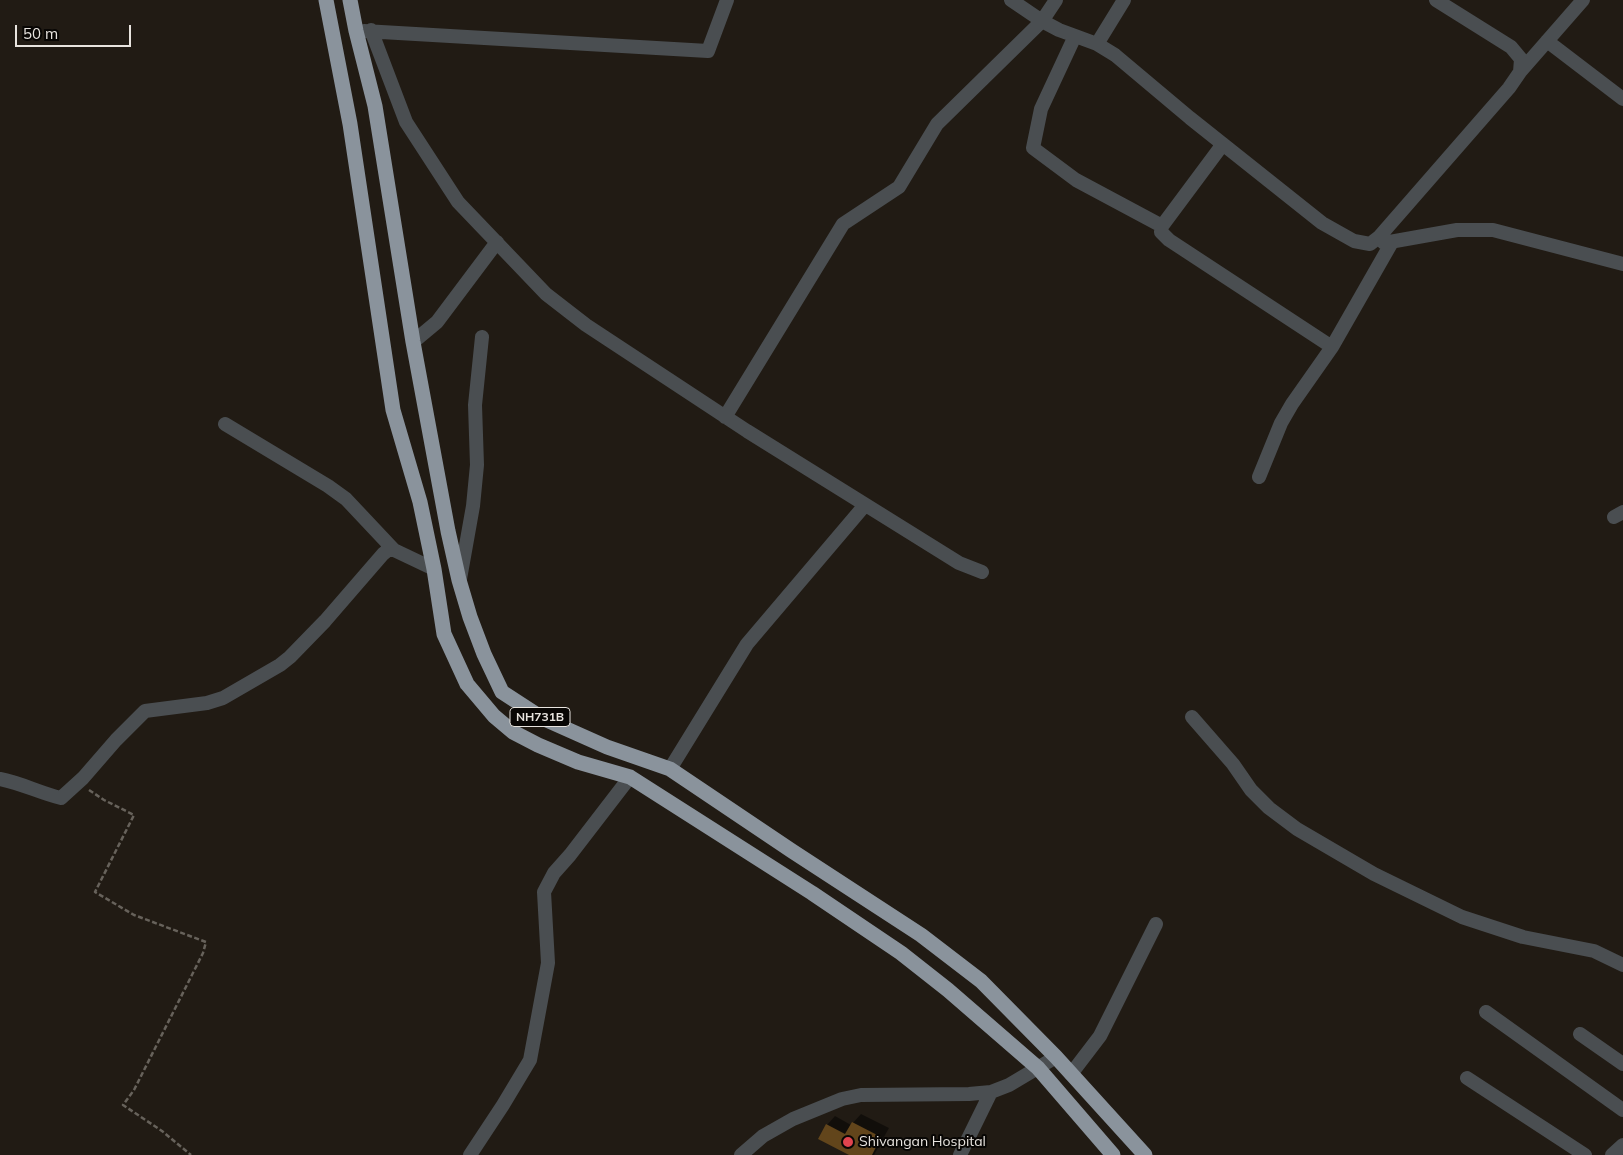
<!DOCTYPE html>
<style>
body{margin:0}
#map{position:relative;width:1623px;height:1155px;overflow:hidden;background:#211b14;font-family:Mulish,sans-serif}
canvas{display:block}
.scale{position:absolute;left:15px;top:25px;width:116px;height:22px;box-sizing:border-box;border:2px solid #e8e4df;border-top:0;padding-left:6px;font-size:15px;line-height:18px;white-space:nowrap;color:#e8e4df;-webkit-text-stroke:4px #080604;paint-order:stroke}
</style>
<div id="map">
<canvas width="1623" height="1155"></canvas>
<div class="scale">50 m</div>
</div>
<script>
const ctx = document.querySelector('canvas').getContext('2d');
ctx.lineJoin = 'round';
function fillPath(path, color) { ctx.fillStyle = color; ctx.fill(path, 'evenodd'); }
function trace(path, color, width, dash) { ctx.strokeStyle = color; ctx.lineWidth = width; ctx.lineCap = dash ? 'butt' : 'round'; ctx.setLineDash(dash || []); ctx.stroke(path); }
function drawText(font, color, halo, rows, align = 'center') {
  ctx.font = font + ' Mulish,sans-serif'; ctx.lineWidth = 4; ctx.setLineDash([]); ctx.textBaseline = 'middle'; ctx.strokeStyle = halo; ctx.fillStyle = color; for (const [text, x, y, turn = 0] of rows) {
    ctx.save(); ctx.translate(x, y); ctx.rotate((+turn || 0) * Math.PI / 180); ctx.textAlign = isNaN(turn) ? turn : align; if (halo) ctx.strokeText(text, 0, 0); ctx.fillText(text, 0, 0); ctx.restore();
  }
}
const shadow = new Path2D(`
 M861 1114 889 1128 874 1155H851L827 1125 835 1116 851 1125Z`);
const building = new Path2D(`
 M852 1122 881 1137 872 1155H849L818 1139 826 1124 845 1134Z`);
const path = new Path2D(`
 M89 790 104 800 134 815 95 892 134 915 206 942 203 953 134 1090 123 1105 162 1131 191 1155`);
const street = new Path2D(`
 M1011 0 1042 21 1059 30 1097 44 1115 55 1190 118 1322 223 1354 241 1370 244 1379 237 1509 88 1520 72 1521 59 1511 47 1436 0
 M371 30 406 122 458 202 546 294 586 325 747 431 959 563 982 572
 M364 31 708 51 727 0
 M1075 36 1041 109 1033 148 1076 180 1162 226
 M1547 41 1623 99
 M1097 44 1124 0
 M1520 72 1583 0
 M1223 144 1162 226 1161 232 1169 240 1332 347
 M1384 243 1457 230H1493L1623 264
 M413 342 437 322 497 242
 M725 417 843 224 899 187 937 124 1042 21 1056 0
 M225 424 328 486 346 499 394 550
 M1259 477 1281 423 1292 404 1332 347 1392 242
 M1614 517 1623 512
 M460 579 473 506 477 465 475 405 482 337
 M1192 717 1233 764 1251 790 1269 808 1297 829 1374 874 1462 917 1523 937 1594 951 1623 965
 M670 769 747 644 865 505
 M0 779C21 783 40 793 61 798L83 778 116 740 145 711 207 703 223 698 280 665 290 657 325 621 383 554 388 550H394L434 569
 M1486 1012 1623 1110
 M1580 1034 1623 1064
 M1071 1074 1100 1036 1156 924
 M1467 1078 1585 1155
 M470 1155 503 1105 530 1060 548 963 544 892 554 873 570 855 630 777
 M741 1155 763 1136 793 1119 842 1099 861 1095 969 1094 991 1092 1009 1085 1056 1057
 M960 1155 991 1092
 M1612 1155 1623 1145`);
const highway = new Path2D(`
 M326 0 350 124 393 410 420 502 434 569 444 634 467 684 494 716 513 732 538 745 578 762 630 777 812 893 901 953 948 990 1038 1068 1113 1155
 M350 0 356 31 375 106 413 342 448 531 459 580 470 617 484 654 502 692 542 718 607 747 670 769 792 851 921 935 981 981 1056 1057 1145 1155`);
const markers = [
 [848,1142,6,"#e0444e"]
];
const shields = [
 [540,717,60]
];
const shieldNames = [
 ["NH731B",540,717]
];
const poiNames = [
 ["Shivangan Hospital",859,1142]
];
fillPath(shadow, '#0007');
fillPath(building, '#62451b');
trace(path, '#67625b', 2.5, [5, 2.5]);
trace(street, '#4a4e51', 14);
trace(highway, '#8a939c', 15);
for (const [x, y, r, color] of markers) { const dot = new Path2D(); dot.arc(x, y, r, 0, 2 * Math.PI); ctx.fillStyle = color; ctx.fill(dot); trace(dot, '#080604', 2); }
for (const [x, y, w] of shields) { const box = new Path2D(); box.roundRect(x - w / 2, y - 9.5, w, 19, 4); ctx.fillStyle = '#080604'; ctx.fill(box); trace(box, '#e8e4df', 1); }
drawText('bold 12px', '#e8e4df', null, shieldNames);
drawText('14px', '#e8e4df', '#080604', poiNames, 'left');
</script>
